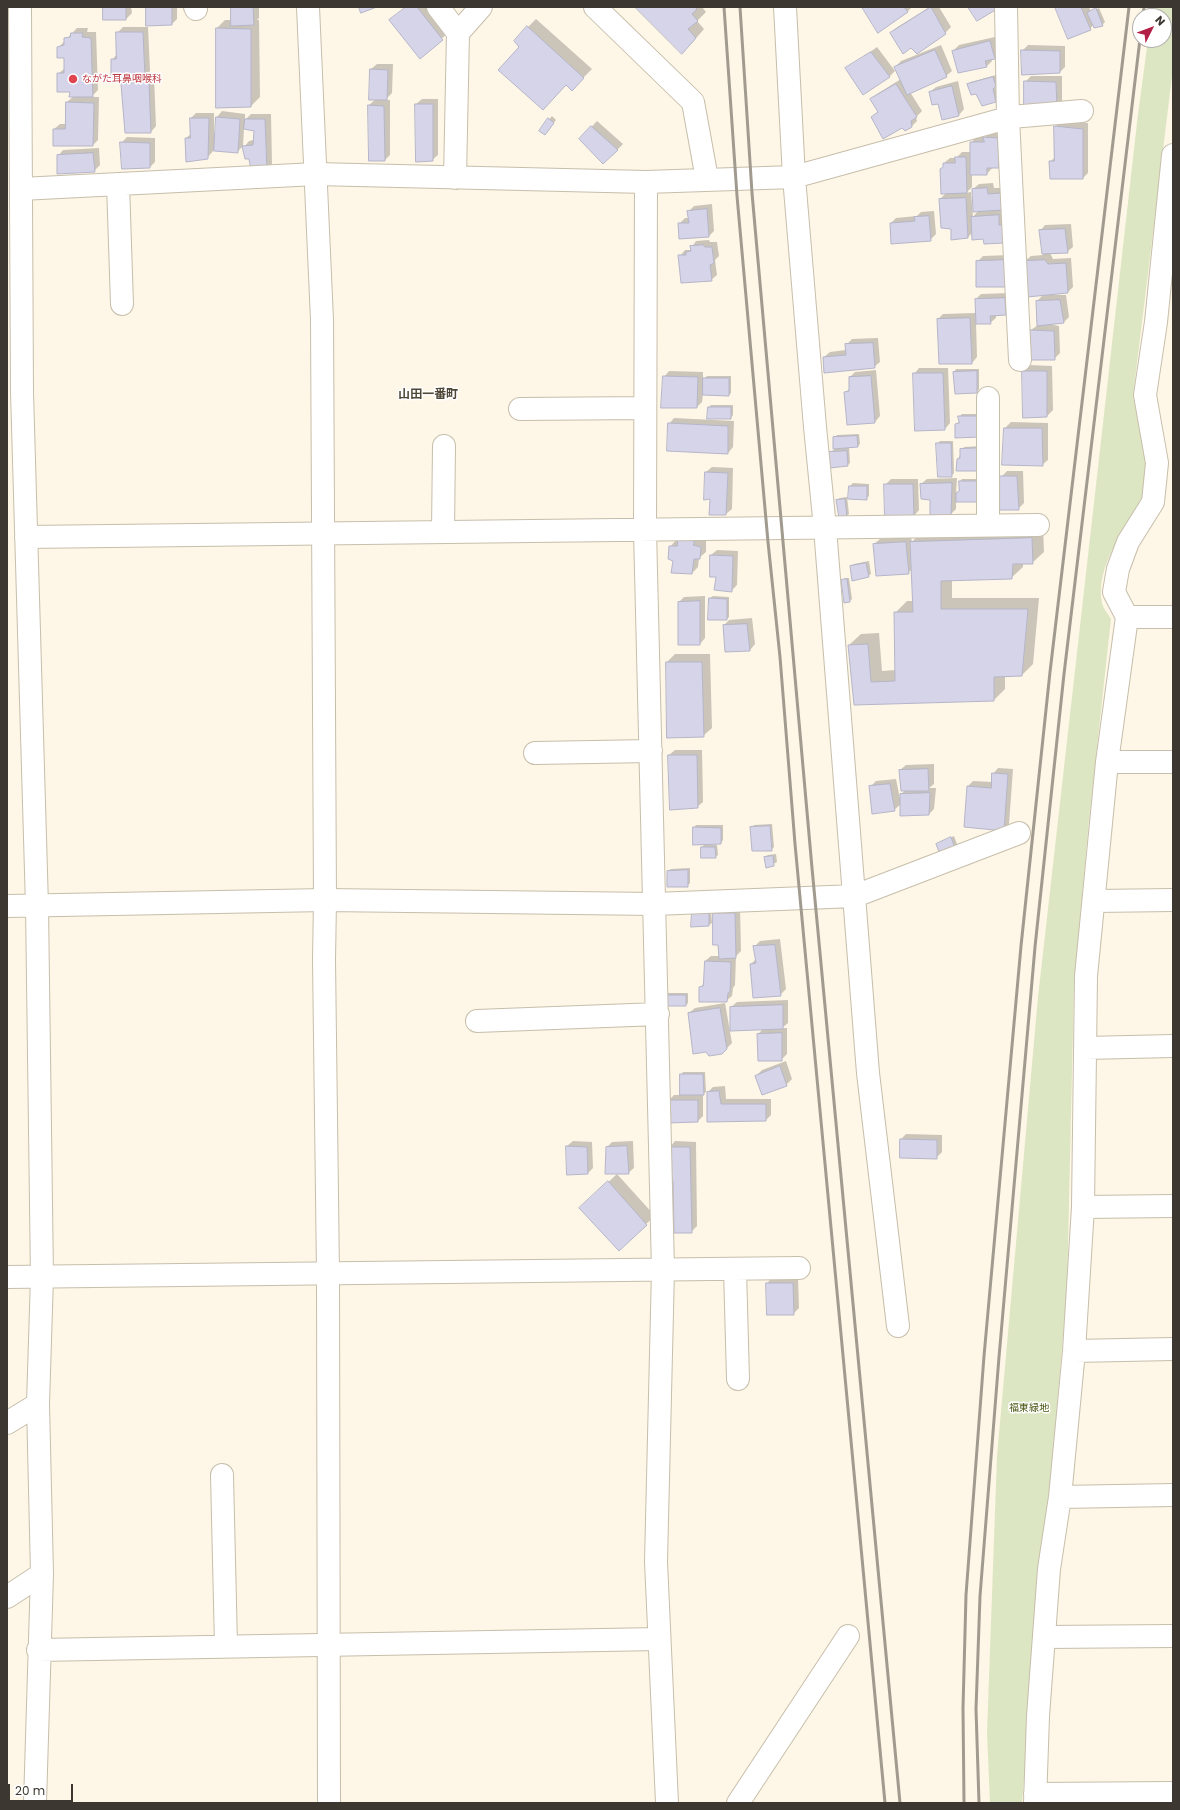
<!DOCTYPE html>
<meta charset="utf-8">
<style>
body{margin:0}
#map{position:relative;width:1180px;height:1810px;overflow:hidden;background:#fef6e6;font-family:Poppins,sans-serif}
canvas{display:block}
.frame{position:absolute;inset:0;border:8px solid #3c3831;pointer-events:none}
.north{position:absolute;left:1132px;top:8px;width:40px;height:40px;box-sizing:border-box;background:#fff;border:1px solid #b1afad;border-radius:50%;rotate:48deg;font-size:11px;font-weight:700;line-height:16px;text-align:center;color:#3c3831}
.north::after{content:'';display:block;margin:auto;width:14px;height:18px;background:#b21f47;clip-path:polygon(50% 0,100% 100%,50% 72%,0 100%)}
.scale{position:absolute;left:8px;top:1784px;width:65px;height:18px;box-sizing:border-box;border:2px solid #3c3831;border-top:0;padding-left:5px;font-size:12px;line-height:14px;white-space:nowrap;color:#3c3831;-webkit-text-stroke:3px #fff;paint-order:stroke}
</style>
<div id="map">
<canvas width="1180" height="1810"></canvas>
<div class="frame"></div>
<div class="north">N</div>
<div class="scale">20 m</div>
</div>
<script>
const ctx = document.querySelector('canvas').getContext('2d');
ctx.lineJoin = 'round';
function fillPath(path, color) { ctx.fillStyle = color; ctx.fill(path, 'evenodd'); }
function trace(path, color, width, dash) { ctx.strokeStyle = color; ctx.lineWidth = width; ctx.lineCap = dash ? 'butt' : 'round'; ctx.setLineDash(dash || []); ctx.stroke(path); }
function drawText(font, color, halo, rows, align = 'center') {
  ctx.font = font + ' Poppins,"Noto Sans JP",sans-serif'; ctx.lineWidth = 3; ctx.setLineDash([]); ctx.textBaseline = 'middle'; ctx.strokeStyle = halo; ctx.fillStyle = color; for (const [text, x, y, turn = 0] of rows) {
    ctx.save(); ctx.translate(x, y); ctx.rotate((+turn || 0) * Math.PI / 180); ctx.textAlign = isNaN(turn) ? turn : align; if (halo) ctx.strokeText(text, 0, 0); ctx.fillText(text, 0, 0); ctx.restore();
  }
}
const green = new Path2D(`
 M1153 7H1173V68L1133 396C1142 431 1152 458 1145 495 1143 503 1135 511 1131 518 1116 542 1096 573 1102 603 1103 608 1108 614 1111 619L1089 820 1074 984 1067 1291 1022 1803H990L987 1733 997 1456 1038 997 1138 114 1148 40H1164V16H1152Z`);
const shadow = new Path2D(`
 M104 7H131L132 13 126 19Z
 M147 7H177V19L172 24Z
 M232 7H259V18L257 20H259L260 97 251 106 217 107V28L225 20H232Z
 M406 7H427L448 33 420 57Z
 M637 7H702L706 12 697 21 704 29 691 44Z
 M863 7H912L907 12Z
 M930 7H939L951 27 945 33 911 47 891 33 896 28Z
 M1056 7H1089L1091 12 1099 8 1105 22 1102 25H1093L1090 29Z
 M536 19 592 69 572 89 521 47 528 27Z
 M123 27H148L150 71 143 78 154 77 156 126 151 132 122 84 128 79 133 78V76L112 60 117 54V33Z
 M77 28H88L87 32H96L98 90 91 97H99L98 140 93 145 54 129 60 124H66L67 102 74 96 58 74 65 68V57L58 48Z
 M995 37 1000 52 991 59 992 61 986 67 953 51 959 45Z
 M941 45 952 71 946 76 910 92 922 111 916 117 917 121 911 127H902L872 117 879 111 871 99 877 94 901 79 895 67 901 61Z
 M1028 45 1065 46V67L1060 72 1022 51Z
 M877 47 895 71 889 77 847 69Z
 M377 64H393L392 93 385 100H390V155L385 160 369 105 376 99 371 69Z
 M996 75 998 83 995 86 998 99 996 101 983 104 977 92 968 84 971 82Z
 M1031 76H1062V101L1056 107 1025 82Z
 M958 81 964 109 959 115 939 103 930 92 936 87Z
 M422 99H438V155L432 160 416 104Z
 M222 111 245 114V120L251 114H271L272 164 266 170 250 158 244 147 249 141 254 140 255 130 244 128 243 146 237 152 214 150 208 157H204L186 138 191 134V118L196 113H214V136H216L217 117Z
 M552 116 556 120 547 132 540 130Z
 M597 121 623 144 617 150 580 139Z
 M1061 121 1088 123V173L1083 178 1050 162 1055 157V127Z
 M990 132 1003 133 1004 161 998 167H993L987 174H972V187L966 193 971 192 973 217 978 211 973 189 979 184 993 183 994 188H1007L1008 204 1001 210H1004L1009 236 984 238 973 232 968 237 952 239 951 228 940 199 947 192 944 163 950 158H956L962 152H971V143L976 137H985Z
 M127 137 155 138V162L150 167 121 143Z
 M99 148 100 165 94 171 58 156 63 150Z
 M712 204 714 231 709 236 679 224 685 218H690L689 211 694 206Z
 M934 211 936 234 930 240 891 223 896 218 917 216 921 212Z
 M1071 224 1073 247 1067 252 1050 253 1053 259 1071 258 1073 287 1068 292 1053 294V295H1066L1069 317 1064 322 1048 324 1059 326 1060 353 1054 359 1031 330 1038 325 1037 301 1044 294 1025 261 1031 256 1043 255 1040 231 1045 225Z
 M709 240 710 242H717L719 256 715 260 717 275 711 280 680 256 685 250H690L696 241Z
 M1010 255 1011 281 977 262 983 256Z
 M1010 293 1011 309 1005 314 996 315V318L990 323H976L977 357 972 363 938 319 943 314 976 313V299L981 294Z
 M878 338 880 362 874 367 824 357 830 352 846 350V345L852 339Z
 M1029 365 1052 366 1053 410 1047 416 1023 371Z
 M919 368H948L950 423 945 429 914 374Z
 M956 369H979V389L977 392 956 393 954 372Z
 M876 370 880 416 875 422 845 393 850 388V377L855 372Z
 M669 371 703 372V380L707 376H731V393L729 395 703 394 702 402 697 407 664 377Z
 M711 405H733V415L731 418 709 407Z
 M962 414H981L982 434 956 424 960 421 959 417Z
 M674 418 734 421 733 447 728 453 669 424Z
 M1011 422 1048 423V460L1042 465 1005 428Z
 M859 434 860 444 858 446 849 447 850 463 847 465 829 452 834 450V438L837 435Z
 M940 441H953L954 473 951 476 937 444Z
 M982 446 958 459 964 447Z
 M712 467 733 468 732 509 726 514H710L711 498 706 472Z
 M1007 471H1023L1024 503 1018 509 1001 477Z
 M957 478 956 494 960 491V481L962 479H983L956 501V509L950 515 931 499 921 484 927 479Z
 M891 479H918L919 510 914 516 885 485Z
 M853 483 869 484V496L866 499 849 498 850 486Z
 M847 497 849 514 846 516 837 500 840 498Z
 M1043 527 1044 552 1032 563H1023V567L1011 578 952 579V598H1039L1033 664 1022 675 1005 676V689L994 700 855 704 849 645 861 634 879 633 882 671 896 670 895 613 907 601H913L912 569 908 573 874 544 880 539 911 537 912 542 922 531Z
 M700 535 698 540 706 541V552L699 558 698 567 692 573 670 547 675 541Z
 M717 550 738 551 737 585 731 591 717 576 711 555Z
 M869 561 871 574 868 576 851 566 854 564Z
 M845 578H849L852 599 850 601 843 581Z
 M705 596V638L700 644 679 602 684 597Z
 M713 596 729 597V617L727 619 710 598Z
 M752 618 755 644 750 650 724 625 729 620Z
 M675 654H710L712 728 703 736 667 662Z
 M675 750H702L703 802 697 807 669 755Z
 M934 764V784L929 788H936L934 809 929 814 901 804 894 810 870 787 876 781 896 779 901 804V794L906 790 900 770 906 765Z
 M998 768 1013 769 1009 824 1003 830 968 786 973 781 992 782 993 774Z
 M772 824 774 847 771 850 751 828 754 825Z
 M696 825H723V840L721 843 694 828Z
 M954 836 957 844 954 847 937 844Z
 M704 845H717L718 855 715 857 702 847Z
 M776 854 777 862 767 867 765 857 768 855Z
 M690 868V883L687 886 668 871 671 869Z
 M720 908H740L741 951 736 956 735 985 733 988 732 996 726 1001 700 988 704 983 705 961 711 956H720L714 914Z
 M711 911 712 923 709 925 693 914Z
 M780 939 786 989 780 995 751 964 756 959 754 947 760 941Z
 M667 993H688V1003L686 1005H665Z
 M788 1000V1023L782 1028H787V1054L781 1060 758 1034 763 1029 731 1007 737 1002Z
 M725 1003 732 1043 722 1053 689 1013 695 1008Z
 M786 1061 792 1079 786 1085 756 1076 762 1070Z
 M683 1072H705L706 1092 703 1094V1116L698 1121 669 1100 674 1095H681V1075Z
 M725 1086 726 1099H771V1115L766 1120H708V1092L713 1087Z
 M906 1134 942 1135V1152L936 1158 901 1139Z
 M573 1141 592 1142 593 1168 587 1174 567 1146Z
 M633 1141 634 1168 628 1173 607 1147 612 1142Z
 M675 1141 696 1142 697 1226 691 1232 670 1147Z
 M617 1174 655 1216 646 1224 589 1200Z
 M772 1278H798L799 1308 793 1314 767 1283Z`);
const building = new Path2D(`
 M103 7H126V20H103Z
 M146 7H172V25L146 26Z
 M231 7H253L254 25 231 26Z
 M359 7H377L361 13Z
 M406 7H417L443 40 420 59 389 20Z
 M635 7H695L697 9 692 14 698 21 688 29 696 38 682 54Z
 M862 7H904L908 12 878 33Z
 M931 7 946 34 917 54 911 48 903 54 890 33Z
 M968 7H996L997 9 977 21Z
 M1055 7H1081L1091 30 1068 39Z
 M1096 8 1103 26 1094 28 1087 13Z
 M527 26 584 78 572 91 566 85 543 110 498 70 519 47 514 41Z
 M216 28 251 29V107L216 108Z
 M116 32H143L145 77 111 78V59H116Z
 M71 33H83L82 37 91 38 93 97H69L70 92H57V73H64V58H57V47L64 45V38L70 37Z
 M990 41 995 59 985 61 987 67 958 73 952 51Z
 M935 50 947 77 907 95 894 67Z
 M1021 50 1060 51V73L1022 75Z
 M871 52 890 77 863 95 845 68Z
 M370 69 388 70 387 100H369Z
 M993 77 996 86 993 89 996 102 982 106 976 94 971 95 967 84Z
 M1024 81 1056 82 1057 108 1024 107Z
 M149 82 151 133H125L121 84Z
 M896 84 917 117 911 121 912 127 905 131 902 128 883 139 871 117 878 112 870 99Z
 M952 86 959 116 942 120 938 104 932 105 929 92Z
 M66 102 94 103 93 146H53V129H65Z
 M415 104H433V161L416 162Z
 M368 105 384 106 385 161H369Z
 M216 117 240 119 238 153 214 151Z
 M190 118H209L208 159 186 162 185 138H190Z
 M548 118 554 123 545 135 539 131Z
 M245 119H265L267 171H251L249 159H245L242 146 253 145 254 131 244 129Z
 M591 126 618 150 603 164 579 139Z
 M1054 126 1083 129V179H1050L1049 161H1054Z
 M983 137 998 138 999 168H987V175H970V142H984Z
 M120 142 150 143V168L122 169Z
 M93 153 95 172 57 174V155Z
 M955 157H966L967 193 941 194 940 169 943 167V163H955Z
 M987 188 988 194 1001 193 1002 210 973 212 972 189Z
 M966 198 968 238 951 240V229L941 228 939 199Z
 M707 209 709 237 679 239 678 223H689L687 211Z
 M999 215V225H1003L1004 243 984 244 983 239 972 240 971 217Z
 M929 216 931 241 891 244 890 223 915 221 914 217Z
 M1065 229 1068 253 1042 254 1039 230Z
 M703 245 705 247H712L714 263 710 265 712 281 681 283 678 255H686V252L691 251 690 246Z
 M1005 260 1006 287H976V261Z
 M1045 260 1048 264 1066 263 1068 293 1027 297 1024 261Z
 M1005 298 1006 315 990 316 991 324H976L975 299Z
 M1060 300 1064 323 1037 326 1036 301Z
 M970 318 972 364H939L937 319Z
 M1030 330 1054 331 1055 360H1031Z
 M873 343 875 368 824 373 823 357 846 355 845 344Z
 M977 371V393L955 394 953 372Z
 M1022 371H1047V417L1023 418Z
 M913 373H943L945 430 915 431Z
 M663 376 698 377 697 408H661Z
 M871 376 875 423 847 425 844 392 849 391V377Z
 M703 378H729V396L703 395Z
 M708 407H731V419H707Z
 M958 416H979L980 437 955 438V424L959 423Z
 M668 423 728 426V454L667 451Z
 M1004 428H1042L1043 466 1002 465Z
 M857 436 858 447 833 449V437Z
 M936 443H951L952 477H938Z
 M980 448 981 471H956L957 459 960 458V449Z
 M847 451 848 466 830 468 828 452Z
 M705 472 728 473 726 515H709L710 499 704 500Z
 M1000 476H1017L1019 510H1000Z
 M959 481H981L980 502H956V493L959 491Z
 M952 483 951 516 930 515V500L921 499 920 484Z
 M884 484H913L914 517 885 518Z
 M849 486H867V500L848 499Z
 M845 499 847 517 839 518 836 500Z
 M1032 538 1033 564H1013L1012 579 941 581V609H1028L1022 676 994 677V701L854 705 848 645 868 644 871 682 895 681 894 612H913L910 542Z
 M678 539 695 541 693 545 701 547 700 559H694L692 574 671 573 673 561 668 559 669 546H677Z
 M906 542 909 574 876 576 873 544Z
 M710 555 733 556 732 592 714 590 716 577H710Z
 M866 563 869 577 852 581 850 566Z
 M847 579 850 602 844 603 841 580Z
 M709 598 727 599V620H708Z
 M700 601V645H678V602Z
 M747 624 750 651 725 652 723 625Z
 M666 662H702L704 737 667 738Z
 M668 755H697L698 808 670 810Z
 M928 769 929 791H901L899 770Z
 M992 773 1008 774 1004 831 964 827 967 786 991 788Z
 M890 784 895 811 872 814 869 786Z
 M930 793 929 815 900 816V794Z
 M770 826 772 851H752L750 827Z
 M693 827 721 828V844L693 845Z
 M951 837 955 848 940 854 936 844Z
 M701 847H715L716 858H701Z
 M773 856 774 866 766 868 764 857Z
 M688 870V887H667V871Z
 M692 913H709V926L691 927Z
 M713 913H735L736 958 719 959 718 945H713Z
 M775 945 781 996 753 998 750 964 756 963 753 946Z
 M705 961 731 962 730 992 728 993 727 1002H699V987L703 986Z
 M664 995H686V1006H664Z
 M783 1005V1029L730 1031V1007Z
 M720 1008 727 1049 722 1054 709 1056 706 1052 693 1054 688 1013Z
 M782 1033V1061H758L757 1034Z
 M780 1066 787 1086 762 1095 755 1076Z
 M680 1074H703L704 1095H680Z
 M719 1091 721 1104H766V1121L707 1122V1092Z
 M667 1100H698V1122L668 1123Z
 M900 1139 937 1140V1159L900 1158Z
 M566 1146 587 1147 588 1174 567 1175Z
 M627 1146 629 1174H605L606 1147Z
 M668 1147H690L692 1233H674L673 1181H670Z
 M608 1181 647 1225 619 1251 579 1208Z
 M766 1283H793L794 1315H767Z`);
const street = new Path2D(`
 M20 7 22 392 37 906 42 1277 38 1404 42 1574 35 1803
 M195 7 196 9
 M438 7 458 33 481 7
 M595 7 693 102 707 179
 M785 7 794 177 815 427 825 528 868 1073 898 1326
 M1006 7 1008 118 1020 360
 M455 178 458 33
 M646 182 645 530 663 1270 656 1562 667 1803
 M118 184 122 304
 M21 189 316 174 646 182 794 177 1011 117 1082 111
 M988 398V525
 M520 409 645 408
 M443 531 444 446
 M26 537 1038 525
 M1127 617H1173
 M535 753 651 751
 M1107 762H1173
 M1095 901 1173 900
 M7 906 325 900 655 904 855 896 1019 833
 M477 1021 658 1014
 M1085 1048 1173 1046
 M1083 1207 1173 1206
 M735 1269 738 1379
 M7 1277 799 1268
 M1074 1351 1173 1349
 M7 1423 38 1404
 M222 1475 226 1646
 M1060 1497 1173 1495
 M7 1597 42 1574
 M1045 1637 1173 1636
 M38 1650 659 1639
 M1035 1794 1173 1793
 M738 1803 848 1636
 M1035 1803 1038 1716 1049 1569 1060 1497 1074 1351 1083 1207 1086 976 1107 762 1127 617 1114 592 1118 569 1128 542 1153 502 1157 463 1145 395 1156 322 1173 155`);
const secondary = new Path2D(`
 M308 7 322 320 325 900 324 960 328 1274 329 1803`);
const rail = new Path2D(`
 M724 7 737 196 768 542 780 657 795 844 885 1803
 M740 7 752 193 812 868 900 1803
 M1143 16 1144 7
 M964 1803 963 1708 966 1595 984 1356 1021 946 1050 672 1129 7
 M979 1803 976 1709 980 1596 999 1357 1035 947 1064 674 1140 39`);
const markers = [
 [73,79,5,"#e0444e"]
];
const healthNames = [
 ["ながた耳鼻咽喉科",82,79]
];
const parkNames = [
 ["福東緑地",1029,1408]
];
const quarterNames = [
 ["山田一番町",428,395]
];
fillPath(green, '#dde6c3');
fillPath(shadow, '#0003');
fillPath(building, '#d5d4e9');
trace(building, '#b5b5c9', 1);
trace(street, '#c7beab', 24);
trace(secondary, '#c7beab', 24);
trace(street, '#fff', 22);
trace(secondary, '#fff', 22);
trace(rail, '#a19b8f', 3);
for (const [x, y, r, color] of markers) { const dot = new Path2D(); dot.arc(x, y, r, 0, 2 * Math.PI); ctx.fillStyle = color; ctx.fill(dot); trace(dot, '#fff', 1.5); }
drawText('10px', '#be3a42', '#fff', healthNames, 'left');
drawText('10px', '#4a5513', '#fff', parkNames);
drawText('bold 12px', '#4e4636', '#fff', quarterNames);
</script>
